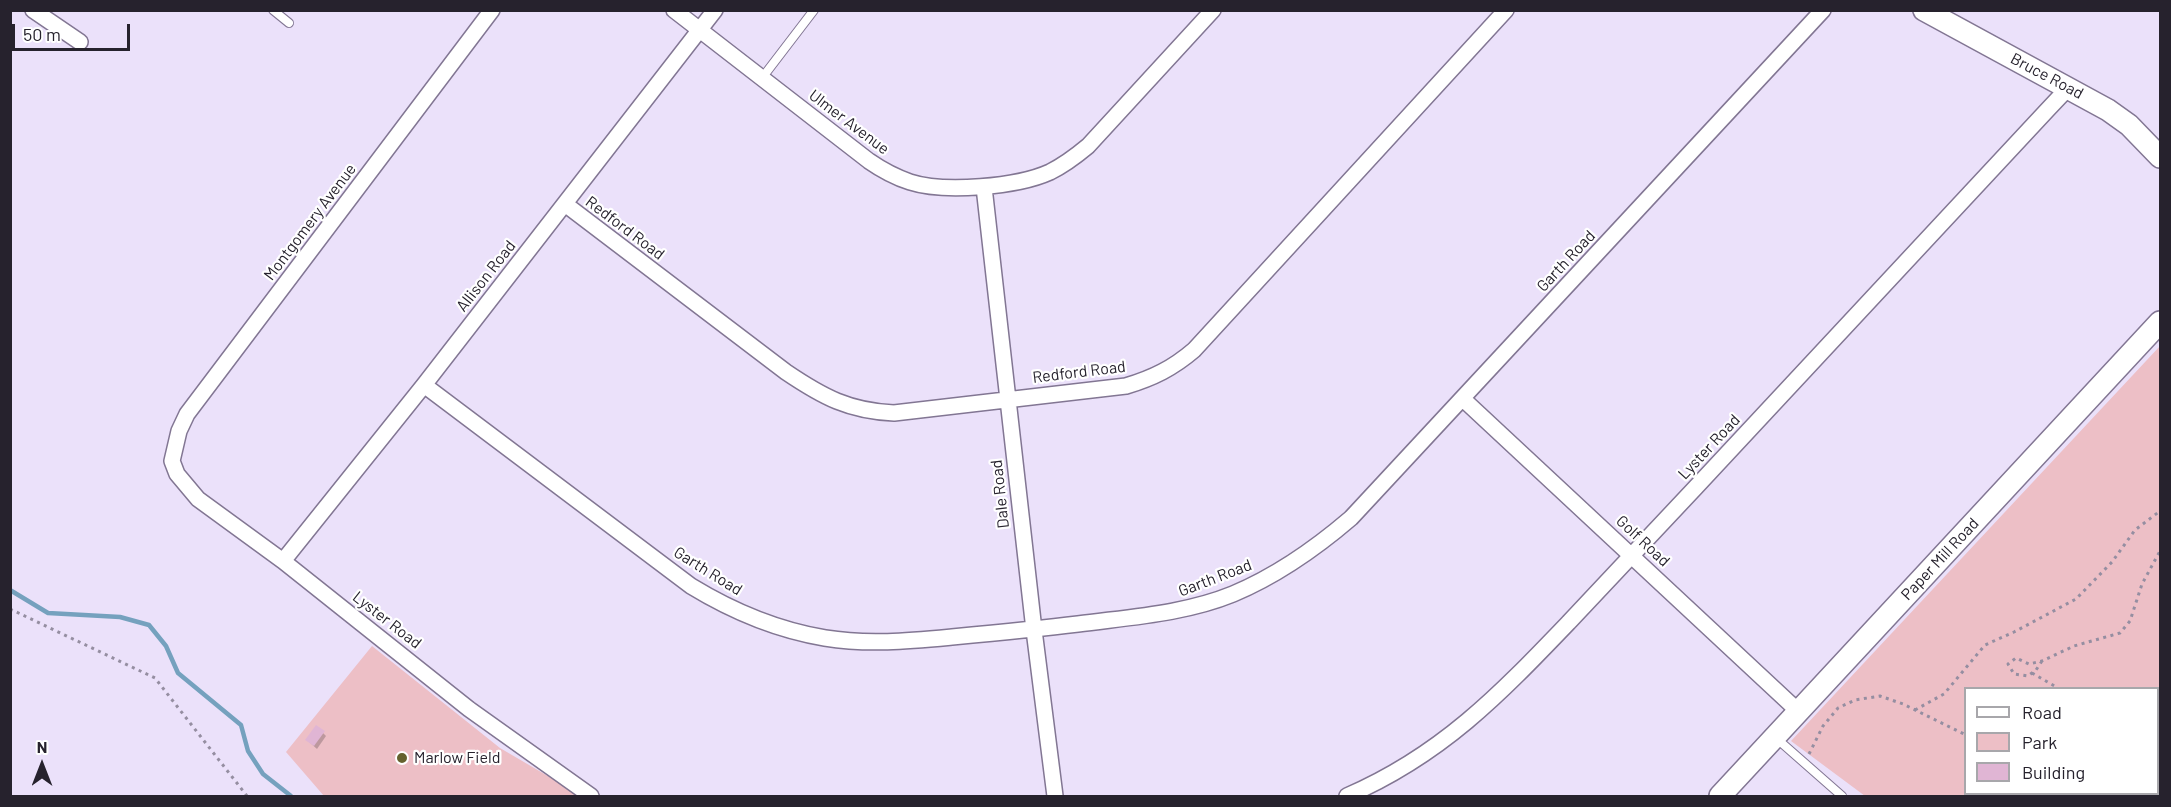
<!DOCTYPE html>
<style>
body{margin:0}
#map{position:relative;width:2171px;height:807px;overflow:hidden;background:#ebe1fa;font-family:Barlow,sans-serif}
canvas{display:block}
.frame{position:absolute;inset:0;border:12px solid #26222d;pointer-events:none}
.legend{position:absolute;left:1964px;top:687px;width:195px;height:108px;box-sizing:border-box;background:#fff;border:2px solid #a8a7ab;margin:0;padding:8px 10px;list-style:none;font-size:18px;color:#26222d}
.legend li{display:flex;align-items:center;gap:12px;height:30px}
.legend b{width:30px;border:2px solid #a8a7ab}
.north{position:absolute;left:12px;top:735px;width:60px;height:60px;-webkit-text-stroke:4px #fff;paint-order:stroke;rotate:0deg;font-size:16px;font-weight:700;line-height:24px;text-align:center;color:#26222d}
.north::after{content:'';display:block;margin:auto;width:21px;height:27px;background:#26222d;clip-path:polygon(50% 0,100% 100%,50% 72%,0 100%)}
.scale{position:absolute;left:12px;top:24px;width:118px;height:27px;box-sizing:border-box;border:3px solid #26222d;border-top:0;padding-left:8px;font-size:18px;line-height:21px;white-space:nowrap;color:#26222d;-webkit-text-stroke:4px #fff;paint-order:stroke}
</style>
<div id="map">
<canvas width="2171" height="807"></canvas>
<div class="frame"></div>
<ul class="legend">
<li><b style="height:8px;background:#fff"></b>Road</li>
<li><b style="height:16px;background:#edbfc6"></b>Park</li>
<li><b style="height:16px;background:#e0b5d4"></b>Building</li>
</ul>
<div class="north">N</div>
<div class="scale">50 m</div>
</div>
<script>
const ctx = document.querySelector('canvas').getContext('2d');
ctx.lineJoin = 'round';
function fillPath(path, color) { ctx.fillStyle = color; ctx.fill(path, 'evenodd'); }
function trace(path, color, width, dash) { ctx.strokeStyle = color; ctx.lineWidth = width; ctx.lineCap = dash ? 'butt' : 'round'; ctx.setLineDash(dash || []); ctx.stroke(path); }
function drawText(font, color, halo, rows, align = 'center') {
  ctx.font = font + ' Barlow,sans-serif'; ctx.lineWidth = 4.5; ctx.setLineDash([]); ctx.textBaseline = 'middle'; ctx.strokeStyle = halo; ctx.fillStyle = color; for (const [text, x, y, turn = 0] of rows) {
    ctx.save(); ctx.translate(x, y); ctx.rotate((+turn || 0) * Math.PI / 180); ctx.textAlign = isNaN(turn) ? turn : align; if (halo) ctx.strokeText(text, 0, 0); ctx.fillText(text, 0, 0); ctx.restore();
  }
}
const green = new Path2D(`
 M2160 346V796H1865L1791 741ZM1966 688H2158V794H1966Z
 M372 646 500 748 582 796H324L286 752Z`);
const shadow = new Path2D(`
 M317 727 326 736 317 749 307 740Z`);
const stream = new Path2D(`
 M10 590 48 613 120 617 149 625 166 646 178 673 241 725 248 751 263 774 291 796`);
const building = new Path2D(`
 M316 725 325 731 314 746 305 740Z`);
const path = new Path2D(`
 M10 609 155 678 247 796
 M2042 661 2036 670 2028 676 2014 674 2008 664 2016 658 2029 664 2042 661 2074 646 2120 633 2130 621 2142 584 2160 551
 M2032 673 2058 688
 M1915 710 1944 694 1985 645 2014 632 2076 599 2112 562 2135 530 2160 511
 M2158 746 2160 748
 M1809 754 1823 726 1838 708 1855 700 1880 696 1903 704 1966 735
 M2158 790 2160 792`);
const lane = new Path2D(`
 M273 10 289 23
 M762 78 814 10
 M1776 738 1842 796`);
const street = new Path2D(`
 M33 10 80 42
 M492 10 187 414 179 431 172 461 177 474 198 499 283 561 469 709 591 796
 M674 10 869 161C882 170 895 177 910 182 944 193 1017 187 1050 172 1064 165 1076 156 1088 146L1213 10
 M984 187 1034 630 1055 796
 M565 204 786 372C823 397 849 411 894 413L1126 386C1153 378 1173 368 1194 350L1506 10
 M424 385 691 586C732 611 777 630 825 638 868 645 909 641 952 637 994 633 1036 629 1078 624 1130 617 1184 614 1233 594 1276 576 1316 548 1351 518L1823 10
 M1463 399 1798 711
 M283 561 424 385 715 10
 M1347 796C1442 755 1500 694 1570 621 1612 576 1654 532 1696 487 1820 354 1944 220 2069 87`);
const secondary = new Path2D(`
 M1924 10 2108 110 2129 125 2160 157
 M1720 796 2160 322`);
const markers = [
 [402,758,6,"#65612e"]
];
const streetNames = [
 ["Bruce Road",2047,76,28],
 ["Ulmer Avenue",849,122,37],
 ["Montgomery Avenue",310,222,-53],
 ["Redford Road",625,228,37],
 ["Garth Road",1566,261,-47],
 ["Allison Road",486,276,-52],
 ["Redford Road",1079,372,-7],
 ["Lyster Road",1709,447,-47],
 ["Dale Road",1000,494,-96],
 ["Golf Road",1643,541,43],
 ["Paper Mill Road",1940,559,-47],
 ["Garth Road",708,571,32],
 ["Garth Road",1215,578,-21],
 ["Lyster Road",387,620,38]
];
const poiNames = [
 ["Marlow Field",414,758]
];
fillPath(green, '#edbfc6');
fillPath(shadow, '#0003');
trace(stream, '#75a1be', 4.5);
fillPath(building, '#e0b5d4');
trace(lane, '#827693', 10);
trace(street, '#827693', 18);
trace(secondary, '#827693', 24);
trace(path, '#958ea1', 3, [3, 4.5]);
trace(lane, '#fff', 8);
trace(street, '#fff', 15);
trace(secondary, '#fff', 21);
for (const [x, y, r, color] of markers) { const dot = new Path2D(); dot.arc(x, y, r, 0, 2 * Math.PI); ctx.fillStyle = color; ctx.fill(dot); trace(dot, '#fff', 2); }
drawText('16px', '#26222d', '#fff', streetNames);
drawText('16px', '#26222d', '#fff', poiNames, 'left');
</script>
